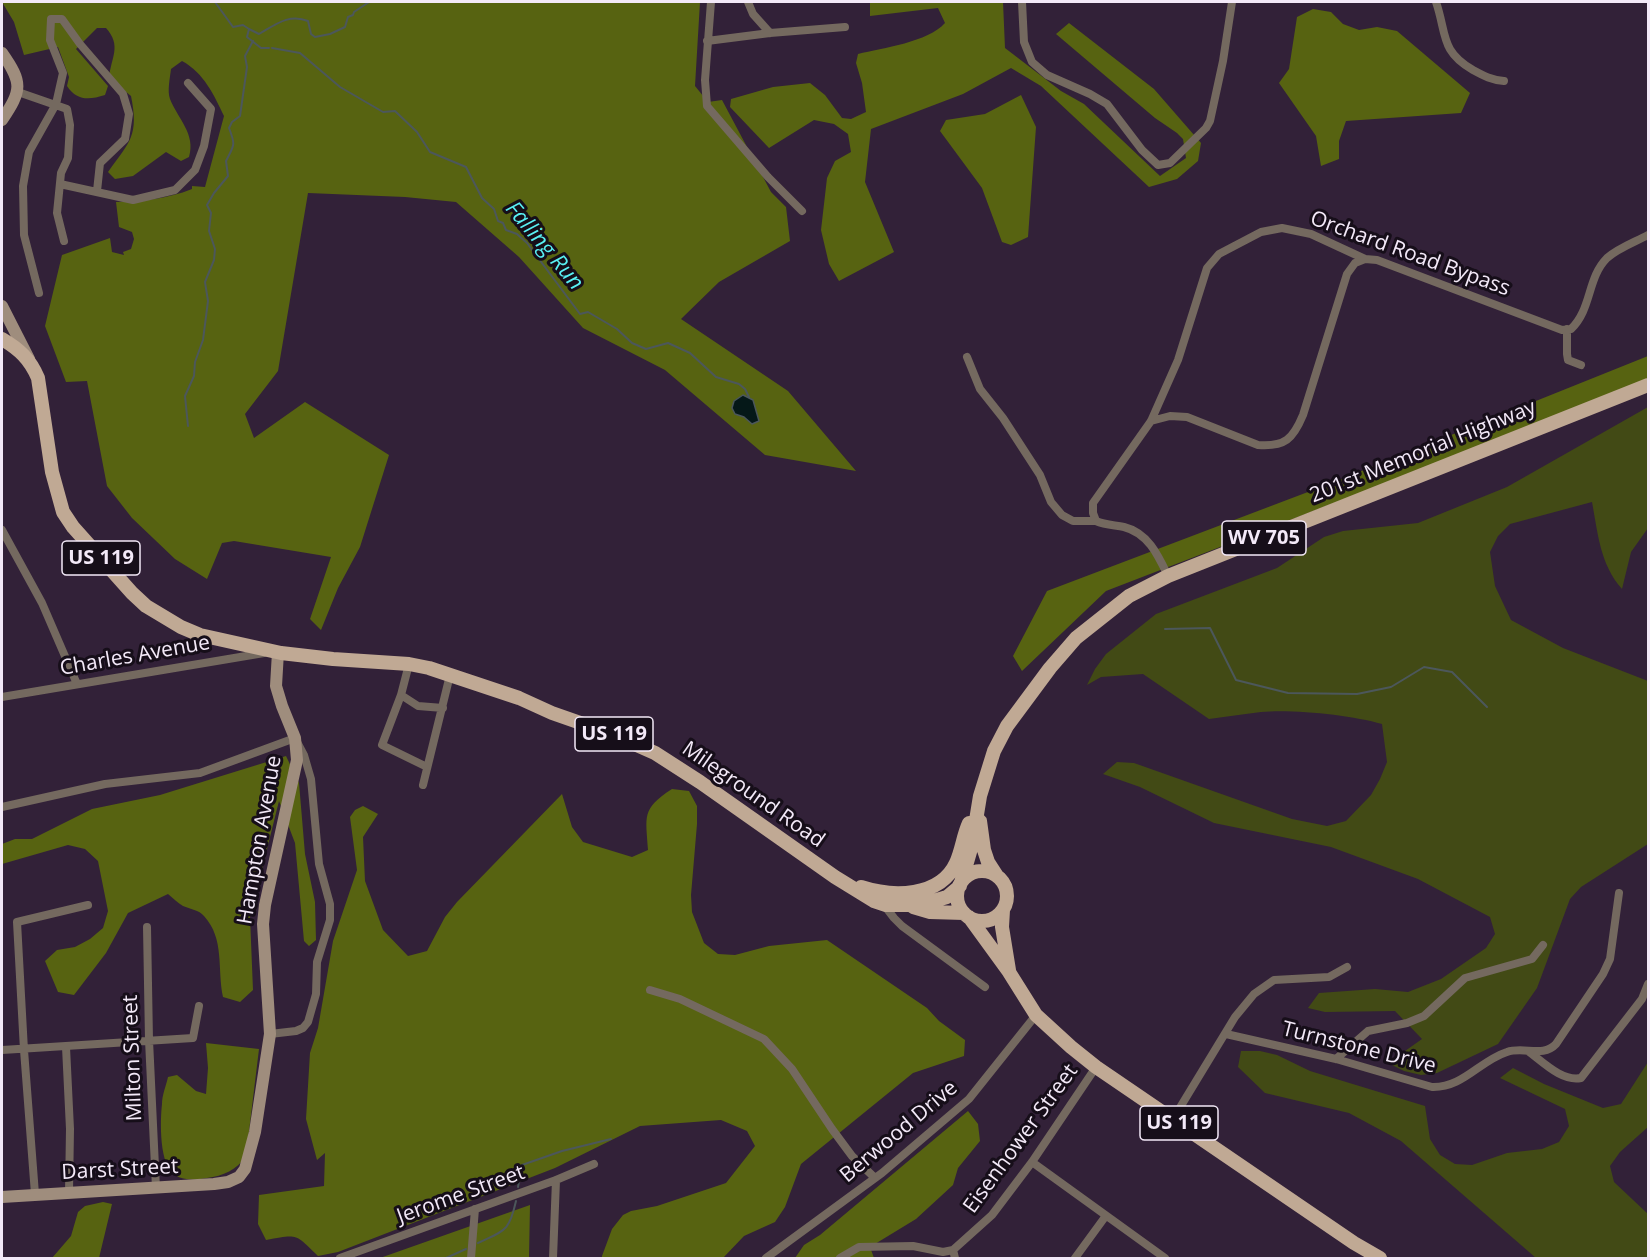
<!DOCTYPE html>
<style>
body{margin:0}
#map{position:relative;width:1650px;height:1260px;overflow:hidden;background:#322138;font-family:"Open Sans",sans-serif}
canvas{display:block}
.frame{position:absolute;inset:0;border:3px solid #f3e9f8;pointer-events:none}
</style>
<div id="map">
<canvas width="1650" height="1260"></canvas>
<div class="frame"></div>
</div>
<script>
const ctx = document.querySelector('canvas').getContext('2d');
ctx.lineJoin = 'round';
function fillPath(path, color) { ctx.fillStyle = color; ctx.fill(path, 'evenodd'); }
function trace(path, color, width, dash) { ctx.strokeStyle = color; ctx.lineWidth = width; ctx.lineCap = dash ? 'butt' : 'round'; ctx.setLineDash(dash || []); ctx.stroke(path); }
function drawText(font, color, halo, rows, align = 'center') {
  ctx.font = font + ' "Open Sans",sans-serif'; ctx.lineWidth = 6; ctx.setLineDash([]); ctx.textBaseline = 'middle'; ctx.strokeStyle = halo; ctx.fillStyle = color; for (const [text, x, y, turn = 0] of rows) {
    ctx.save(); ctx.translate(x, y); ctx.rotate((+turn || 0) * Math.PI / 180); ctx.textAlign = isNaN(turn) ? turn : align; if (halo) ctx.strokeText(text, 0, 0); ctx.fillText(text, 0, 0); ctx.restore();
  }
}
const green = new Path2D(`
 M1648 407V528L1631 552 1622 589C1600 564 1598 534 1592 502L1510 524 1498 536 1490 552 1495 586 1511 620 1563 648 1648 681V844L1581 887 1570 899 1537 988 1498 1044 1437 1073 1421 1075 1404 1071 1388 1063 1422 1039 1395 1011 1325 1012 1308 1008 1319 993 1375 989 1408 992 1441 979 1486 948 1495 934 1490 917 1418 879 1331 847 1214 823 1140 787 1103 774 1117 762 1134 763 1292 819 1327 826 1346 821 1371 795 1380 779 1387 762 1382 724C1351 715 1293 709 1261 712 1243 714 1226 717 1209 719L1143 674 1101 677 1087 685 1095 669 1106 654 1156 614 1277 568 1324 537 1343 531 1418 523 1507 487Z
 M1241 1051H1260L1277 1055 1310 1071 1425 1106 1430 1139 1440 1155 1455 1164 1472 1165 1507 1153 1542 1149 1559 1142 1569 1126 1565 1109 1500 1078 1513 1068 1544 1084 1603 1108 1621 1104 1648 1062V1127L1620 1152 1610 1166 1614 1182 1648 1214V1258H1536L1401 1141 1349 1113 1265 1093 1238 1067Z`);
const forest = new Path2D(`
 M2 2H700L695 86 708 102 722 100 771 192 786 207 790 241 719 282 681 319 788 391 856 471 765 455 665 370 583 328 519 257 456 202 405 197 308 193 278 371 245 414 254 438 305 402 389 455 360 547 338 588 321 630 310 619 331 557 234 541 222 543 207 579 175 559 132 518 107 486 87 381 66 382 45 326 62 255 110 238 112 252 124 255 123 252 131 249 134 239 132 232 119 227 116 202C143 201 167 199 192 189V186L205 187 224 116C214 95 204 73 182 61L171 69C170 78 167 91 170 99 178 119 196 134 189 157L181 161 166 152 133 176 115 179 108 172C130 141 139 136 131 96L109 78C111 57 122 46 106 28H97L76 49 108 86 105 95C89 100 77 101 67 86L69 77 58 47 24 55 14 22Z
 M870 2H1003L1005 48 1061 91 1084 104 1160 176 1186 158 1183 139 1177 133 1155 118 1056 34 1069 23 1154 89 1201 143 1198 161 1177 179 1149 187 1041 86 1011 68 963 94 871 129 865 182 894 252 839 281 829 264 821 230 827 178 835 161 851 152 848 134 834 124 814 120 769 148 730 107 731 99 773 87 810 83 825 95 842 118 851 119 866 112 862 83 856 63 858 54C883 48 928 42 945 23L938 8 870 16Z
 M1313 9 1331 12 1343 24 1359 30 1377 27 1397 31 1470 93 1461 113 1346 121 1339 141V159L1321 166 1316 136 1279 83 1289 69 1297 17Z
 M1021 95 1036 127 1028 237 1011 245 1002 242 982 188 940 131 946 120 985 114Z
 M1648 356V382L1106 591 1022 671 1013 656 1047 591 1329 484Z
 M286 756 299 783 305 854 315 902 316 940 309 946 304 941 295 843 279 801 250 917 253 990 240 1002 223 997C217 969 225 939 204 916 199 910 190 909 183 906 178 903 173 898 168 894L128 913 106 953 74 995 58 992 45 961 57 950 75 947 90 939 103 928 108 911 98 861 85 849 68 845 2 864V844L15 839H32L92 809 160 795Z
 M672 789 689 791 697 806V824L691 895 692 912 704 943 718 954 735 955 769 946 827 940 927 1008 939 1021 965 1040 964 1056 913 1073 801 1164 785 1207 775 1222 744 1236 723 1258H602V1256L612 1229 623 1215 631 1211 657 1206 726 1183 755 1146 747 1131 721 1120 640 1126 555 1168 338 1252 318 1256C295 1234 299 1234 266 1240L258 1224 259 1195 324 1186 325 1153 317 1160 306 1119 310 1053 318 1028 333 941 357 870 350 817 355 810 363 806 378 814 363 837 365 881 383 930 408 956 427 951 445 917 457 902 562 794 572 827 583 842 632 857 648 850C646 816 641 809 672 789Z
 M206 1043 259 1049 246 1156C237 1170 223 1176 207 1178 197 1180 184 1181 175 1175 159 1166 160 1121 162 1104 162 1095 166 1086 168 1077L177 1075 196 1091 206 1094 208 1068Z
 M968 1111 978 1124 980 1141 958 1168 953 1185 916 1219 870 1247 874 1258H795L804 1245 820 1235Z
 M103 1202 112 1204 99 1258H52L71 1236 78 1212 85 1206Z
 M530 1205 529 1258H380Z`);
const water = new Path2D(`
 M743 395 753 400 759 421 752 424 744 417 735 414 732 408 734 401Z`);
const stream = new Path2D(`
 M215 2 233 27 243 25 249 29 247 37 261 48H269
 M249 29 259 34C275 25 289 13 308 21L311 34 315 37 330 34 345 27 348 17 353 15 354 12 369 2
 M272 48 300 53 340 87 383 112 395 111 417 132 430 152 466 167 482 198 494 209 498 221 503 223 506 230 517 234 527 243 580 314 588 312 617 329 632 343 646 349 668 343 690 353 716 377 739 384 745 389 749 397
 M188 426 185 396 194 376 195 362 203 340 208 301 205 282 214 260 215 249 209 231 211 213 207 205 214 193 228 176 226 161C234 145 236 146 229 128L232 122 240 116 247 67 245 56 253 41
 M1165 629 1210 628 1236 680 1288 693 1357 694 1391 687 1424 667 1452 672 1487 707
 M518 1187 522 1165 562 1151 611 1139
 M478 1243C505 1230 509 1232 516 1201
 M446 1258 466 1249`);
const street = new Path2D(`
 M711 2 705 80 707 106 768 177 802 211
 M748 2 753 14 770 33
 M1022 2 1024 42 1032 62 1047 75 1090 94 1107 104 1142 150 1158 165 1170 163 1206 128 1210 121 1223 61 1232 2
 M1436 2C1447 34 1440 51 1473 70 1484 76 1491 80 1504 81
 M707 41 770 33 845 27
 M18 92 67 109 70 125 68 158 61 173 57 213 64 241
 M60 184 133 200 175 190 195 170 204 146 211 109 188 83
 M39 293 24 235 23 186 29 152 56 104 63 73 50 40 51 19H62L80 44 123 94 129 114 125 139 100 163 97 191
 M1567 329V354L1568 360 1581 365
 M967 357 980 389 1003 418 1040 475 1051 502 1062 515 1073 521H1096
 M1151 421 1170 416 1187 417 1258 445C1285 447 1293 439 1303 415L1347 274 1355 263 1365 259
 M2 530 42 603 77 684
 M1168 576C1158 555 1148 533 1124 527 1114 525 1105 525 1096 521L1093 513V503L1151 421 1178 360 1207 268 1219 254 1261 232 1282 228 1311 234 1365 259 1377 260 1562 330 1571 329C1592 309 1587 278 1607 258 1618 248 1635 242 1648 235
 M409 664 401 695 382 745 427 767
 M401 695 418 706 443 708
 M2 697 264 653
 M423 785 450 675
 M2 807 105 784 200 773 295 738 304 755 311 779 319 864 330 904V920L317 962 316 994 308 1022 303 1028 296 1031 270 1034
 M884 905 894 918 902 926 985 987
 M147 927 149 1040 156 1188
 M650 990 680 999 764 1039 792 1069 832 1129 852 1156 875 1178
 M1226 1034 1336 1059 1432 1087C1463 1088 1479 1061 1507 1052 1524 1046 1543 1058 1556 1044L1603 974 1610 959 1619 893
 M66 1047 70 1129 69 1192
 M2 1050 193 1038 199 1006
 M1528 1051C1543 1062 1562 1082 1581 1078L1642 999 1648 984
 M1336 1059 1368 1031 1407 1023 1424 1016 1465 978 1532 959 1543 945
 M1173 1119 1235 1017 1254 994 1274 980 1329 977 1347 967
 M1032 1162 1165 1258
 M35 1194 24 1050 17 922 88 905
 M340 1258 556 1180 594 1164
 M471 1258 475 1209
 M553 1258 556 1180
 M766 1258 882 1173 969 1099 1036 1015
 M840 1258 859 1247 913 1246 943 1252 953 1250
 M955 1258 953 1250 992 1215 1032 1162 1096 1067
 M1075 1258 1105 1217`);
const secondary = new Path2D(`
 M2 53C23 83 22 90 2 120
 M2 306 29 359
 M2 1197 214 1184 228 1182 239 1177 245 1169 255 1132 270 1034 263 924 265 905 297 760 295 738 282 706 276 686 278 652`);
const primary = new Path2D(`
 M2 339C19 349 30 359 38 378L52 472 63 512 73 527 132 593 146 606 181 627 200 635 281 653 333 659 409 664 429 668 519 698 552 713 612 734 655 753 700 782 835 877 874 901 886 905H909L930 902 947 897 960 886
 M980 821 984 850 988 862 997 876
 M957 896a25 25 0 1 1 50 0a25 25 0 1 1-50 0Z
 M961 883 972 845 980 796 994 751 1007 726 1050 668 1076 638 1129 596 1168 576 1648 385
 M861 887C892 897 940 898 956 863 962 850 963 836 969 823
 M913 907 930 912 964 913
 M1003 910 1002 927 1009 970
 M969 917 1009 972 1036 1015 1071 1047 1096 1067 1354 1243 1380 1258`);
const shields = [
 [1264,538,84],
 [101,558,78],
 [614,734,78],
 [1179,1123,78]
];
const shieldNames = [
 ["WV 705",1264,538],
 ["US 119",101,558],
 ["US 119",614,734],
 ["US 119",1179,1123]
];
const streetNames = [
 ["Orchard Road Bypass",1410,254,20],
 ["201st Memorial Highway",1423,452,-22],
 ["Charles Avenue",135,656,-10],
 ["Mileground Road",753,795,35],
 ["Hampton Avenue",260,840,-80],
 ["Turnstone Drive",1359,1048,14],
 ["Milton Street",133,1058,-92],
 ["Berwood Drive",899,1132,-40],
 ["Eisenhower Street",1021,1139,-54],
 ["Darst Street",120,1170,-3],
 ["Jerome Street",461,1195,-20]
];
const waterNames = [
 ["Falling Run",544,246,50]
];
fillPath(green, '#424a15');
fillPath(forest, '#576311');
fillPath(water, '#051818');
trace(water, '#4c575b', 1.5);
trace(stream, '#4c575b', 2);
trace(street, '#74695f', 8);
trace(secondary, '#9f8d7d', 12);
trace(primary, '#c0a994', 14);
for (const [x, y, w] of shields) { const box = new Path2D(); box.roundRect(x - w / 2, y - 17, w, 34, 4.5); ctx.fillStyle = '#160e19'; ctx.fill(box); trace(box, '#f3e9f8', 1.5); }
drawText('bold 20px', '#f3e9f8', null, shieldNames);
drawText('21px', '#f3e9f8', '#160e19', streetNames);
drawText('italic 22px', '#59f0f3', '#160e19', waterNames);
</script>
